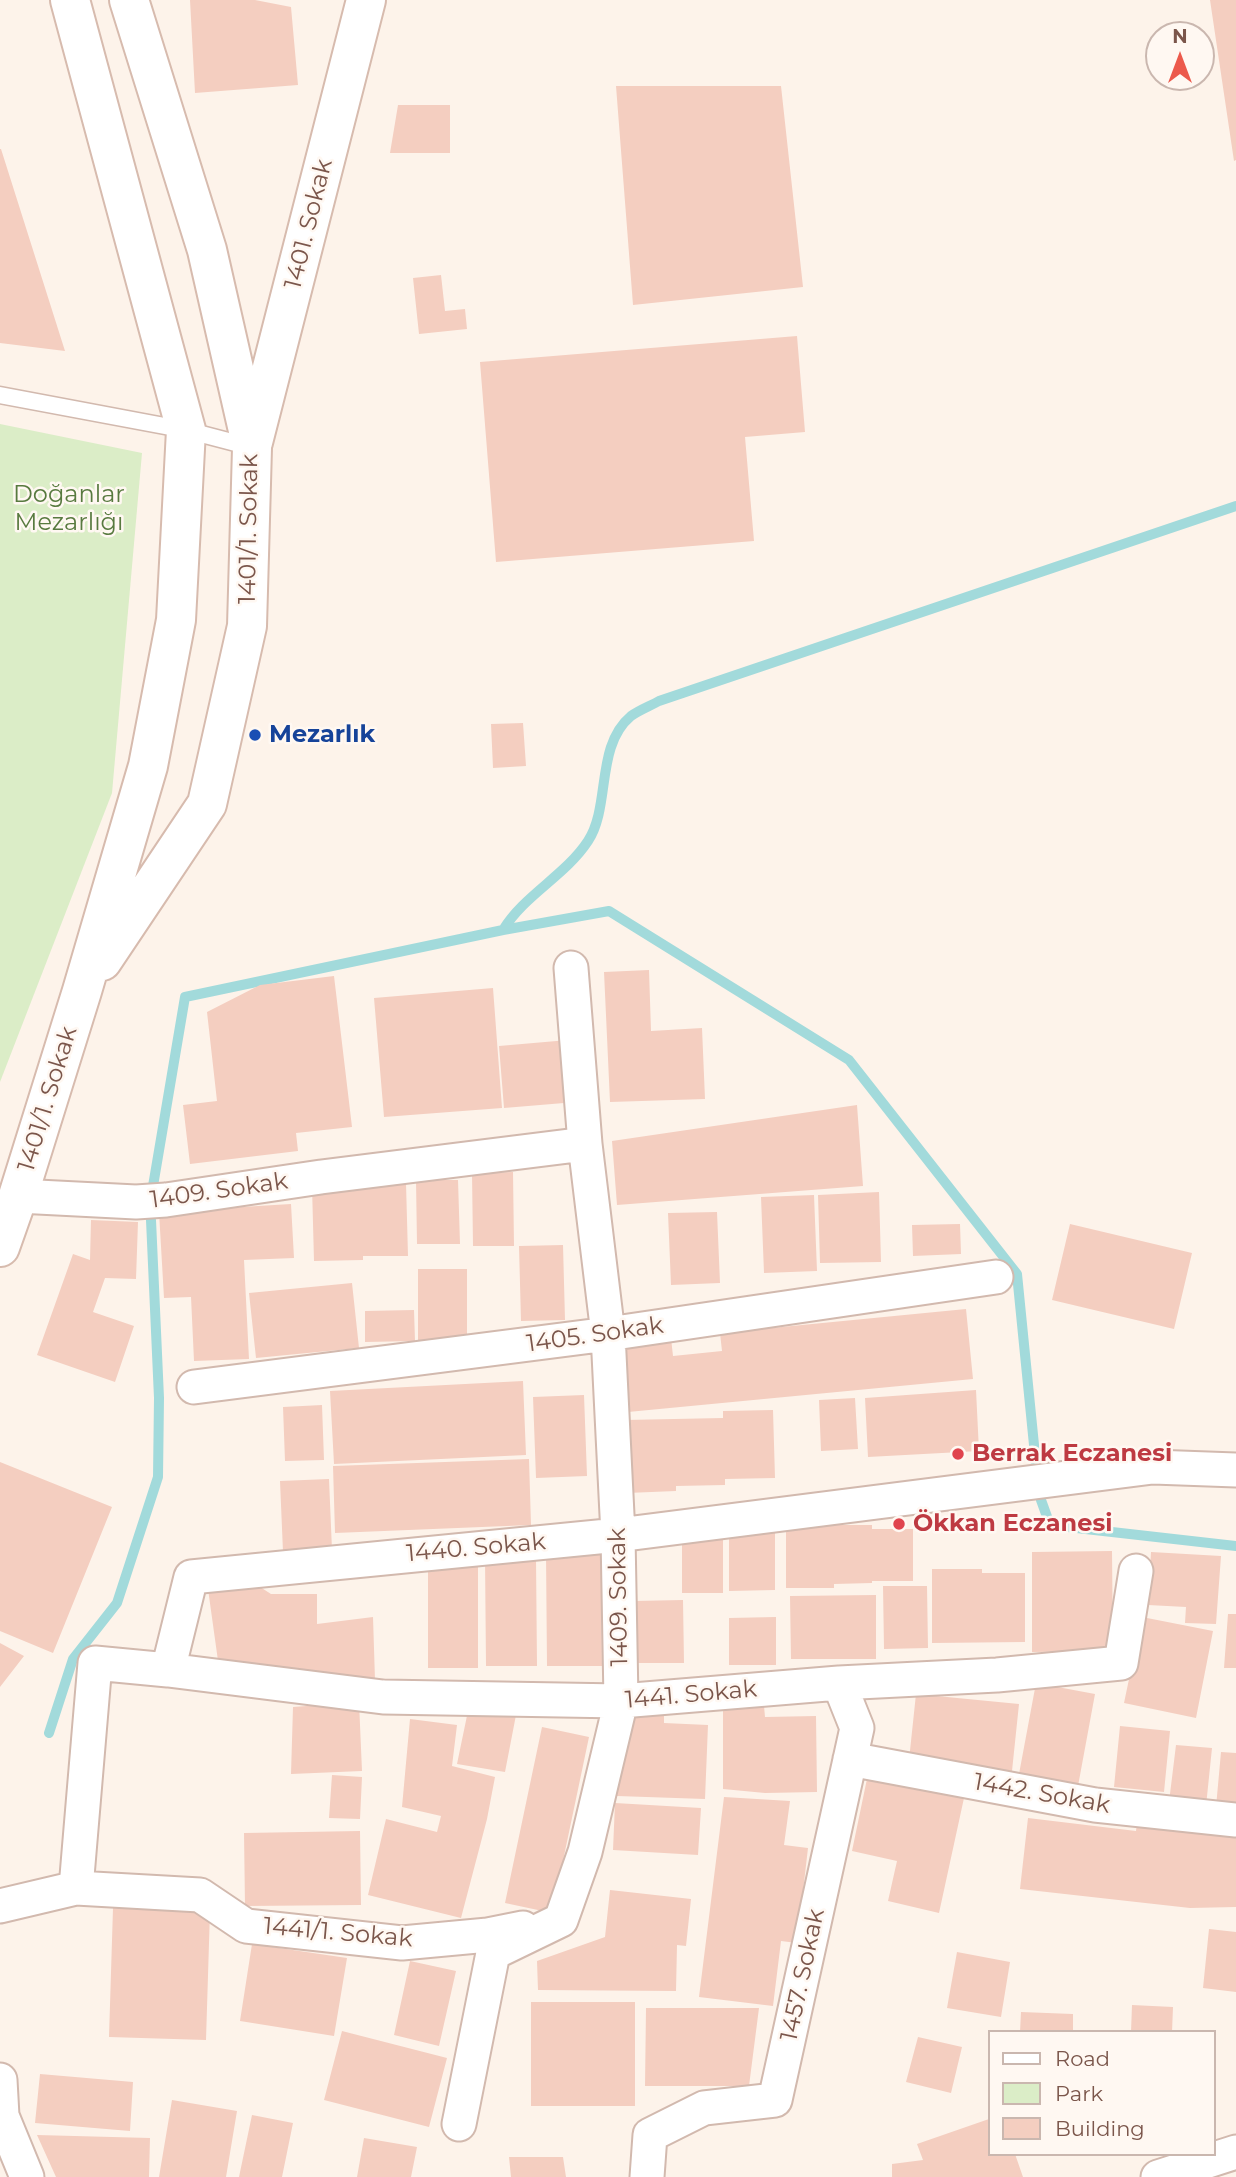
<!DOCTYPE html>
<meta charset="utf-8">
<style>
body{margin:0}
#map{position:relative;width:1236px;height:2177px;overflow:hidden;background:#fdf3ea;font-family:Montserrat,sans-serif}
canvas{display:block}
.legend{position:absolute;left:988px;top:2030px;width:228px;height:126px;box-sizing:border-box;background:#fff8f2;border:2px solid #cab7af;margin:0;padding:9px 12px;list-style:none;font-size:21px;color:#7b564b}
.legend li{display:flex;align-items:center;gap:14px;height:35px}
.legend b{width:35px;border:2px solid #cab7af}
.north{position:absolute;left:1145px;top:21px;width:70px;height:70px;box-sizing:border-box;background:#fff8f2;border:2px solid #cab7af;border-radius:50%;rotate:0deg;font-size:19px;font-weight:700;line-height:28px;text-align:center;color:#7b564b}
.north::after{content:'';display:block;margin:auto;width:24px;height:32px;background:#ec594b;clip-path:polygon(50% 0,100% 100%,50% 72%,0 100%)}
</style>
<div id="map">
<canvas width="1236" height="2177"></canvas>
<ul class="legend">
<li><b style="height:9px;background:#fff"></b>Road</li>
<li><b style="height:19px;background:#dbedc7"></b>Park</li>
<li><b style="height:19px;background:#f4cec0"></b>Building</li>
</ul>
<div class="north">N</div>
</div>
<script>
const ctx = document.querySelector('canvas').getContext('2d');
ctx.lineJoin = 'round';
function fillPath(path, color) { ctx.fillStyle = color; ctx.fill(path, 'evenodd'); }
function trace(path, color, width, dash) { ctx.strokeStyle = color; ctx.lineWidth = width; ctx.lineCap = dash ? 'butt' : 'round'; ctx.setLineDash(dash || []); ctx.stroke(path); }
function drawText(font, color, halo, rows, align = 'center') {
  ctx.font = font + ' Montserrat,sans-serif'; ctx.lineWidth = 5; ctx.setLineDash([]); ctx.textBaseline = 'middle'; ctx.strokeStyle = halo; ctx.fillStyle = color; for (const [text, x, y, turn = 0] of rows) {
    ctx.save(); ctx.translate(x, y); ctx.rotate((+turn || 0) * Math.PI / 180); ctx.textAlign = isNaN(turn) ? turn : align; if (halo) ctx.strokeText(text, 0, 0); ctx.fillText(text, 0, 0); ctx.restore();
  }
}
const green = new Path2D(`
 M0 424 142 453 112 793 0 1082Z`);
const stream = new Path2D(`
 M503 930C524 895 565 876 588 841 611 806 595 746 631 716 639 710 650 706 659 701L1236 506
 M153 1186 185 997 503 930 609 911 849 1060 1017 1274 1036 1465
 M1041 1500 1050 1525 1236 1546
 M49 1733 73 1659 117 1603 158 1477 159 1398 151 1220`);
const building = new Path2D(`
 M190 0H255L291 7 298 85 195 93Z
 M1210 0H1236V160L1234 161Z
 M616 86H781L803 287 633 305Z
 M398 105H450V153H390Z
 M0 149H1L65 351 0 343Z
 M441 275 445 311 465 309 467 329 419 334 413 278Z
 M797 336 805 432 745 437 754 541 496 562 480 362Z
 M523 723 526 766 493 768 491 724Z
 M649 970 651 1031 702 1028 705 1099 610 1102 604 972Z
 M334 976 352 1127 296 1133 298 1151 190 1164 183 1105 217 1101 207 1012 260 985Z
 M493 988 502 1108 384 1117 374 998Z
 M568 1040 571 1087H563L564 1103 504 1108 499 1046Z
 M857 1105 863 1186 617 1205 612 1141Z
 M513 1172 514 1246H473L472 1173Z
 M416 1180H458L460 1244H417Z
 M406 1183 408 1256H363V1260L314 1261 312 1186Z
 M879 1192 881 1262 820 1263 818 1195Z
 M814 1195 817 1271 764 1273 761 1197Z
 M291 1204 294 1258 244 1260 249 1359 194 1361 191 1297 164 1298 159 1212Z
 M717 1212 720 1283 671 1285 668 1213Z
 M91 1220 138 1222 136 1279 105 1278 93 1312 134 1326 115 1382 37 1355 73 1254 90 1260Z
 M960 1224 961 1254 913 1256 912 1225Z
 M1070 1224 1192 1253 1174 1329 1052 1300Z
 M563 1245 565 1320 521 1321 519 1246Z
 M418 1269H467V1342H418Z
 M352 1283 359 1348 256 1358 249 1293Z
 M966 1309 973 1379 628 1412 622 1343 671 1338 673 1356 722 1351 720 1333Z
 M414 1310 415 1341 365 1342V1311Z
 M523 1381 526 1455 334 1464 330 1391Z
 M976 1390 979 1451 868 1457 865 1398Z
 M584 1395 587 1476 536 1478 533 1397Z
 M855 1398 858 1449 821 1451 819 1400Z
 M322 1405 324 1460 285 1461 283 1407Z
 M773 1410 775 1478 725 1479V1485L676 1486V1491L627 1493 625 1420 723 1418V1411Z
 M529 1459 531 1525 335 1533 333 1466Z
 M0 1462 112 1507 53 1653 0 1631Z
 M329 1479 332 1550 283 1552 280 1481Z
 M786 1521H834V1525H872V1529H913V1581H872V1583L834 1584V1588H786Z
 M729 1529H775V1590L729 1591Z
 M682 1534H723V1593H682Z
 M1112 1551 1113 1651 1032 1652V1552Z
 M601 1552 602 1666H547L546 1553Z
 M1151 1552 1221 1556 1216 1624 1185 1623 1186 1607 1148 1605Z
 M485 1558H536L537 1666H486Z
 M428 1559H478V1668H428Z
 M932 1569H982V1573H1025V1642L932 1643Z
 M257 1585 271 1594H317V1624L373 1617 375 1680 219 1668 208 1589Z
 M883 1586H927L928 1648 884 1649Z
 M876 1595V1659H791L790 1596Z
 M683 1600 684 1663H635L634 1601Z
 M1228 1614H1236V1668H1224Z
 M776 1617V1665H729V1618Z
 M1142 1617 1213 1631 1196 1718 1124 1703Z
 M0 1643 24 1656 0 1687Z
 M1036 1683 1095 1694 1078 1786 1019 1774Z
 M916 1694 1019 1704 1012 1771 909 1760Z
 M359 1702 362 1771 291 1774 293 1707Z
 M469 1706 516 1715 505 1772 457 1764Z
 M723 1706H764L765 1717 816 1716 817 1792 765 1793 723 1789Z
 M621 1710 664 1713V1723L708 1725 705 1799 617 1796Z
 M410 1719 457 1725 452 1766 495 1777 487 1819 461 1918 368 1895 386 1819 437 1832 441 1816 402 1807Z
 M1120 1726 1170 1731 1164 1792 1114 1787Z
 M542 1727 589 1737 552 1913 505 1903Z
 M1176 1745 1212 1748 1206 1806 1169 1802Z
 M1221 1752 1236 1753V1809L1216 1807Z
 M868 1774 964 1798 939 1913 888 1901 897 1861 852 1851Z
 M332 1775 362 1777 360 1819 329 1818Z
 M724 1797 790 1801 784 1845 808 1848 797 1943 781 1941 773 2006 699 1997Z
 M615 1803 701 1808 698 1855 613 1850Z
 M1028 1818 1136 1831 1137 1822 1236 1831V1907L1190 1908 1020 1889Z
 M360 1831 361 1905 245 1906 244 1833Z
 M610 1890 691 1899 686 1946 677 1945 676 1991 538 1990 537 1961 605 1937Z
 M113 1908 210 1911 206 2040 109 2037Z
 M1209 1929 1236 1932V1992L1203 1988Z
 M252 1944 347 1958 334 2036 240 2021Z
 M957 1952 1010 1962 1001 2017 947 2008Z
 M410 1961 456 1971 439 2046 394 2035Z
 M531 2002H635V2106H531Z
 M1132 2005 1173 2007 1172 2032H1131Z
 M646 2008H759L749 2086H645Z
 M1021 2012 1073 2014V2032H1020Z
 M342 2031 447 2058 429 2127 324 2100Z
 M918 2037 962 2047 951 2093 906 2082Z
 M40 2074 133 2082 130 2131 35 2123Z
 M172 2100 237 2111 226 2177H159Z
 M252 2115 293 2123 282 2177H239Z
 M989 2119V2154H1015L1023 2177H892V2164L923 2160 917 2144Z
 M37 2135 150 2138 149 2177H56Z
 M364 2138 417 2147 411 2177H357Z
 M509 2157H563L566 2177H511Z`);
const lane = new Path2D(`
 M0 395 186 430 251 447`);
const street = new Path2D(`
 M571 968 585 1144
 M18 1196 136 1202 166 1200 321 1177 585 1144 608 1334 618 1535 621 1701 585 1852 561 1920 493 1953 459 2124
 M194 1387 608 1334 996 1277
 M168 1670 383 1697 621 1701 839 1683 997 1675 1121 1663 1136 1571
 M850 1759 1095 1805 1236 1820
 M76 1888 95 1663 168 1670 191 1577 618 1535 1153 1467 1236 1470
 M0 1906 76 1888 200 1895 246 1926 402 1943 488 1935 523 1928
 M0 2080 2 2116 27 2177
 M647 2177 650 2135 704 2108 775 2100 857 1728 839 1683
 M1158 2177 1236 2152`);
const secondary = new Path2D(`
 M253 442 366 0
 M102 961 207 804 247 626 252 448 207 250 129 0
 M0 1247 18 1196 82 991 148 766 176 620 186 430 70 0`);
const markers = [
 [255,735,7,"#1a4fb4"],
 [958,1454,7,"#e0444e"],
 [899,1524,7,"#e0444e"]
];
const streetNames = [
 ["1401. Sokak",309,224,-76],
 ["1401/1. Sokak",249,529,-89],
 ["1401/1. Sokak",48,1099,-73],
 ["1409. Sokak",219,1191,-8],
 ["1405. Sokak",595,1335,-8],
 ["1440. Sokak",476,1548,-5],
 ["1409. Sokak",619,1597,-91],
 ["1441. Sokak",691,1695,-5],
 ["1442. Sokak",1042,1794,10],
 ["1441/1. Sokak",338,1933,5],
 ["1457. Sokak",803,1975,-78]
];
const parkNames = [
 ["Doğanlar",69,495],
 ["Mezarlığı",69,523]
];
const transitNames = [
 ["Mezarlık",269,735]
];
const healthNames = [
 ["Berrak Eczanesi",972,1454],
 ["Ökkan Eczanesi",913,1524]
];
fillPath(green, '#dbedc7');
trace(stream, '#a2dadb', 10);
fillPath(building, '#f4cec0');
trace(lane, '#d2b9ae', 19);
trace(street, '#d2b9ae', 37);
trace(secondary, '#d7bbae', 42);
trace(lane, '#fff', 16);
trace(street, '#fff', 33);
trace(secondary, '#fff', 38);
for (const [x, y, r, color] of markers) { const dot = new Path2D(); dot.arc(x, y, r, 0, 2 * Math.PI); ctx.fillStyle = color; ctx.fill(dot); trace(dot, '#fff8f2', 2.5); }
drawText('24px', '#7b564b', '#fff8f2', streetNames);
drawText('24px', '#587a3f', '#fff8f2', parkNames);
drawText('bold 24px', '#164399', '#fff8f2', transitNames, 'left');
drawText('bold 24px', '#be3a42', '#fff8f2', healthNames, 'left');
</script>
